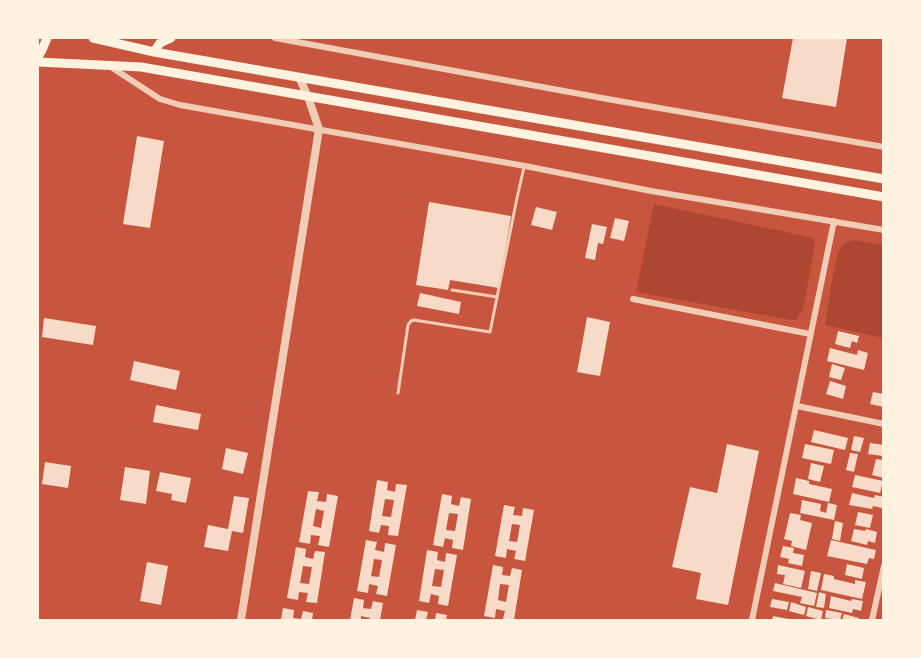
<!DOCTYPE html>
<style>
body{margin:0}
#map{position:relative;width:921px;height:658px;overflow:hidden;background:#c8553d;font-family:"Nunito Sans",sans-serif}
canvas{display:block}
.frame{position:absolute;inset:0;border:39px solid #fff3e0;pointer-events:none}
</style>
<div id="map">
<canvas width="921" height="658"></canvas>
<div class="frame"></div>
</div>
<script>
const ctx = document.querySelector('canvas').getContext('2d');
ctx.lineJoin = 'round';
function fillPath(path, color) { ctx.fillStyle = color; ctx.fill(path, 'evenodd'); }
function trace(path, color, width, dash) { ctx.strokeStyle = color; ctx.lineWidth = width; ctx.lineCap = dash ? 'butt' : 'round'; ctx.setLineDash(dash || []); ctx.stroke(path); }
const green = new Path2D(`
 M654 204 809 237 813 239 815 245 803 310 796 320H791L636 292Z
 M855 240 883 245V338L825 325C828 310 834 255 842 246 845 242 850 241 855 240Z`);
const building = new Path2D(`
 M793 38H847L836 107 782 98Z
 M137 136 164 141 150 228 123 224Z
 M429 202 511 216 499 288 450 280 448 290 416 285Z
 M536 207 557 212 552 230 531 225Z
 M615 218 629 221 624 241 610 238Z
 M592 224 607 227 603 244 598 243 595 260 585 258Z
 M420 293 461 302 459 314 417 306Z
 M587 317 610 322 600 376 577 372Z
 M44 318 96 326 93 345 42 337Z
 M838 331 859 336 857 343 852 341 850 348 835 344Z
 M830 348 857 355 858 350 868 353 864 370 827 361Z
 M134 361 180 371 176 390 130 380Z
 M832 364 845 368 841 380 829 377Z
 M830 381 846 386 843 399 826 394Z
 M873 392 884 394V407L870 404Z
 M156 405 201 414 198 430 153 422Z
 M814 430 848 438 845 450 811 442Z
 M854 436 864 438 860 452 851 450Z
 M870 443 884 445 883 456 868 454Z
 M727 444 759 451 728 605 696 599 701 573 672 567 690 487 717 493Z
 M805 444 834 450 831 464 802 458Z
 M226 448 248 453 243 474 222 469Z
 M850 453 858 454 854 472 846 470Z
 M876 459 884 460V478L872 475Z
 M45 462 71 466 68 488 42 484Z
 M811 463 824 466 820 482 808 479Z
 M125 467 150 471 146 504 120 500Z
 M160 472 191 478 186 503 171 500 172 494 156 491Z
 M855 475 883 481 880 493 852 487Z
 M796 478 809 481V484L832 489 829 502 793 494Z
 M377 480 388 482 387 490 395 492 396 484 407 485 398 536 388 535 389 526 381 525 379 533 369 531ZM385 499 394 500 391 517 382 516Z
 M308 491 319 492 317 501 326 502 327 494 338 496 329 547 318 545 320 536 311 535 310 544 299 542ZM316 509 324 511 321 528 313 526Z
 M852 493 874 498 875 495 884 497 882 508 873 506 872 509 849 505Z
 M442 494 452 496 451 504 459 506 461 497 471 499 463 550 452 548 453 540 445 538 443 547 433 545ZM449 513 458 514 455 531 446 530Z
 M234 496 249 498 243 533 232 531 228 551 204 547 208 525 228 529Z
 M802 500 821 504 820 511 826 513 828 503 837 505 834 520 800 513Z
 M504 505 515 507 513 515 522 516 523 508 534 510 525 561 514 559 516 551 507 549 506 558 495 556ZM512 524 520 525 517 542 509 541Z
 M858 512 873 515 870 528 855 525Z
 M790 513 801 515 800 520 812 523 806 550 791 546 792 541 784 539Z
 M835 521 843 523 840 541 832 539Z
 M854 529 865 531 866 529 877 532 875 543 868 541 867 545 851 541Z
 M366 540 377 542 375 550 384 552 385 543 396 545 387 596 376 594 378 586 369 584 368 593 357 591ZM374 559 382 560 379 577 371 576Z
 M831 540 876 550 874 559 869 558 867 564 827 556Z
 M783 546 794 548 793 553 804 555 802 566 788 563 789 559 780 557Z
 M296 547 306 549 305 557 313 559 315 551 325 552 317 603 306 602 308 593 299 592 298 600 287 598ZM303 566 312 567 309 584 300 583Z
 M427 550 438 552 437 560 445 562 446 553 457 555 448 606 438 604 439 596 431 594 429 603 419 601ZM435 569 444 570 441 587 432 586Z
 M147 562 168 566 161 605 140 601Z
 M847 564 864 568 862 579 845 575Z
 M493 565 503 567 502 575 510 576 512 568 522 570 514 620 503 619 505 611 496 609 495 618 484 616ZM500 584 509 585 506 602 498 600Z
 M778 565 805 571 801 588 783 584 785 575 777 574Z
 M811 571 821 573 817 591 808 589Z
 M824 574 834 576V579L855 584V580L866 582 862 599 821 590Z
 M775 583 817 593 814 606 800 603 802 597 773 591Z
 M819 592 826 594 824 608 816 607Z
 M831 596 851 601 852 599 863 601 861 611 853 609 852 613 829 608Z
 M354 598 364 600 363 608 371 609 373 601 383 603 380 620H369L370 618 361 616V620H350Z
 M772 599 789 602 787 610 770 607Z
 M791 602 806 607 804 615 789 611Z
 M808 607 823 611 821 620 806 616Z
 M283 608 294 610 293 618 301 619 303 611 313 613 312 620H281Z
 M417 610 428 612 426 620H415Z
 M826 610 842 613 840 620 825 618Z
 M436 613 447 615 446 620H435Z
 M844 614 859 618 858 620H842Z
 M773 616 789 619V620H772Z`);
const service = new Path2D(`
 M452 290 497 297
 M398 393 408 325 411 321 414 320 490 332 517 198 524 167`);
const minor = new Path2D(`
 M275 38 613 100 884 147
 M111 67 160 99 180 105 525 166 651 191 884 230
 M633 299 810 334
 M797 406 884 424
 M752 620 834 221
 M872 620 884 566`);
const tertiary = new Path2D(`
 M241 620 319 129 308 97 299 77`);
const secondary = new Path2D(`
 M93 38 154 52 884 179
 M154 52 160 43 171 38
 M38 57 42 50 47 38
 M38 62 141 67 884 197`);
fillPath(green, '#ae4732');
fillPath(building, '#f7dbc8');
trace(service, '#f1ccb7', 3);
trace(minor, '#f1ccb7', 6);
trace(tertiary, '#f1ccb7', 8);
trace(secondary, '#fff3e0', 9);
</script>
